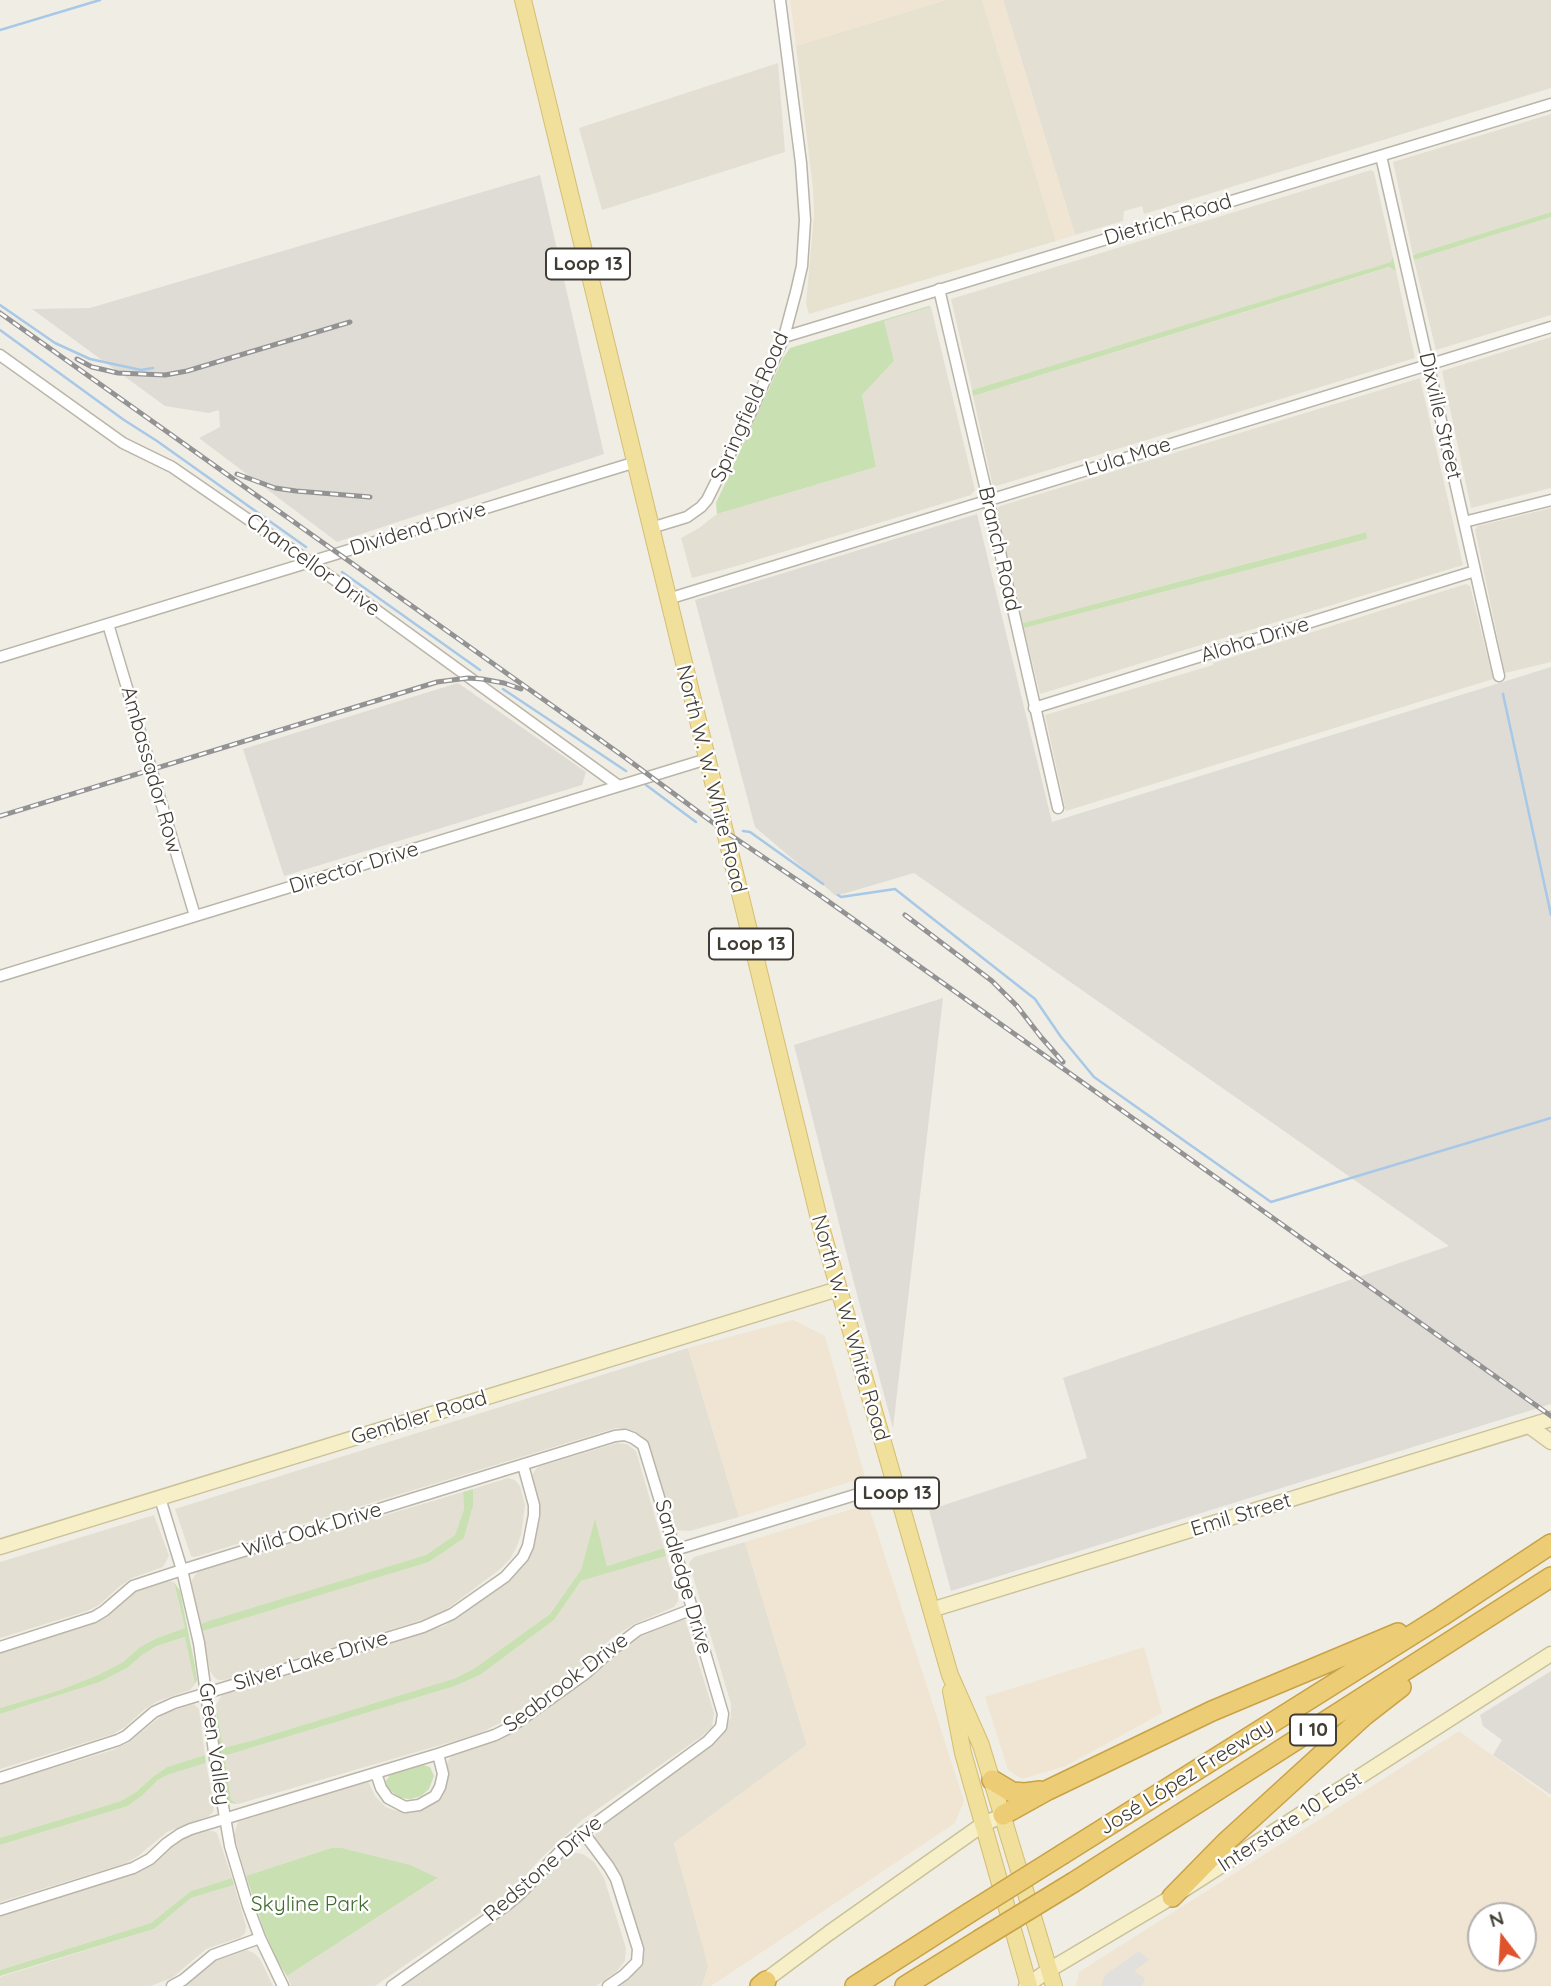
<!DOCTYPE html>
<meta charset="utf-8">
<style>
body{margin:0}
#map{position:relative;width:1551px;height:1986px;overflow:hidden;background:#f0ede5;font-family:Quicksand,sans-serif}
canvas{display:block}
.north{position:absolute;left:1467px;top:1902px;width:70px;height:70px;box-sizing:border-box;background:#fff;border:2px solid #b3b1ae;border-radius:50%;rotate:343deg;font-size:19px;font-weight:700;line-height:28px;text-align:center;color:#413d35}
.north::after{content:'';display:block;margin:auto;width:24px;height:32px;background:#df542c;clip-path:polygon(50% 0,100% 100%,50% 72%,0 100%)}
</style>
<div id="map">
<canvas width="1551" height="1986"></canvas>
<div class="north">N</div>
</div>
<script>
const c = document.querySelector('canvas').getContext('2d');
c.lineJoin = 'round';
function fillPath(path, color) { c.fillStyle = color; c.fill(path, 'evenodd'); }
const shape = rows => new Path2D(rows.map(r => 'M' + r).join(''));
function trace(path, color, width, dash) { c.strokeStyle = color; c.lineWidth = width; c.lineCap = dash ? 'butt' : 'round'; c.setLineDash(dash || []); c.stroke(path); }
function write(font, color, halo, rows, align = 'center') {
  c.font = font + ' Quicksand,sans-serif'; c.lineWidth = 5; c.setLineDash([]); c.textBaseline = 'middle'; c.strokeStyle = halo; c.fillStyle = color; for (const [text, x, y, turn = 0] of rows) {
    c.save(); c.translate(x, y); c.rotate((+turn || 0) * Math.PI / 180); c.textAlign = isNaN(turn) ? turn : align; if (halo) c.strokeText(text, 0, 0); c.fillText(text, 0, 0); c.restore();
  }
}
fillPath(shape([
 [1003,0,1551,0,1551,88,1144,214,1142,206,1124,211,1123,221,1075,235],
 [778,63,785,152,602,210,579,128],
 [1551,114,1551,212,1413,255,1393,162],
 [1371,170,1374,172,1393,257,1392,262,972,390,951,299],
 [1551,217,1551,315,1436,350,1414,260],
 [1390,267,1396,271,1415,358,993,487,973,396],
 [931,307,975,490,971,495,733,567,692,578,681,538,699,528,717,514,876,467,862,395,894,361,884,321],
 [1551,337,1551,488,1471,508,1442,371],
 [1420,378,1463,565,1040,694,1024,628,1367,539,1365,532,1023,623,996,510,1000,506],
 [1551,508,1551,662,1505,673,1475,530,1478,526],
 [1466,584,1470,586,1493,679,1066,811,1045,715,1213,665,1213,663],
 [688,1348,739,1517,690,1531,675,1530,647,1444,643,1437,634,1431,616,1428,195,1557,191,1556,175,1509],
 [617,1443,627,1444,636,1451,664,1548,607,1566,595,1521,581,1570,550,1614,475,1668,456,1678,254,1740,223,1748,216,1705,222,1695,444,1626,510,1579,527,1556,533,1473,538,1467],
 [508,1478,515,1480,520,1486,525,1505,521,1535,516,1548,510,1559,499,1570,448,1608,435,1615,415,1622,225,1680,218,1680,214,1677,210,1671,203,1631,429,1562,464,1538,473,1506,473,1489],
 [463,1492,464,1509,455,1535,426,1555,201,1624,192,1585,192,1580,198,1571],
 [154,1515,169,1556,163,1567,132,1578,120,1586,99,1605,87,1611,0,1638,0,1562],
 [745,1542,807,1745,674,1843,709,1966,702,1986,619,1986,630,1978,637,1968,641,1956,595,1840,595,1835,602,1822,708,1749,723,1733,731,1717,731,1704,689,1563,694,1557],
 [666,1556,678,1594,678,1601,674,1607,634,1624,612,1638,566,1678,504,1721,482,1732,461,1739,238,1804,231,1800,224,1756,455,1686,480,1675,554,1620,581,1581],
 [167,1581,174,1582,185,1628,157,1638,140,1647,123,1662,98,1675,60,1690,0,1708,0,1653,96,1623,107,1617,137,1591],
 [685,1619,714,1713,712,1727,702,1736,582,1820,540,1859,513,1890,375,1986,291,1986,287,1976,437,1879,331,1848,246,1876,234,1835,238,1822,368,1781,375,1796,386,1807,394,1810,409,1813,424,1809,437,1800,442,1794,448,1779,447,1763,451,1757,500,1739,524,1724,595,1672,614,1653,636,1638,662,1626],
 [186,1637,195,1684,190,1690,158,1701,145,1709,125,1727,113,1734,0,1769,0,1714,100,1682,127,1668,143,1653,157,1646],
 [194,1704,199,1709,205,1755,167,1767,154,1776,136,1792,121,1801,0,1838,0,1784,113,1750,128,1743,165,1713],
 [206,1763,214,1806,213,1812,209,1816,167,1832,138,1856,126,1863,0,1902,0,1845,128,1806,143,1795,158,1780,167,1775],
 [207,1831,213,1831,217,1833,232,1878,191,1891,151,1923,0,1970,0,1915,127,1876,142,1870,175,1843,189,1836],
 [570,1852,583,1854,594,1862,604,1878,626,1948,625,1961,616,1972,596,1986,400,1986,562,1856],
 [234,1885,246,1926,245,1933,241,1937,206,1949,172,1978,150,1986,0,1986,0,1977,154,1929,191,1898],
 [246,1950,254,1953,260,1959,273,1986,185,1986,207,1966,217,1960]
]), '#e3dfd3');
fillPath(shape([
 [790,0,946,0,796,46],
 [982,0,1003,0,1075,235,1056,241],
 [793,1320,825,1336,865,1477,739,1517,688,1348],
 [868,1504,964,1801,955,1823,711,1986,702,1986,708,1966,674,1843,807,1745,745,1542],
 [1144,1647,1162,1713,1066,1766,1022,1779,1008,1770,985,1697],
 [1459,1731,1551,1798,1551,1986,1076,1986,1079,1972],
 [1481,1916,1523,1916,1523,1958,1481,1958]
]), '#f0e5d2');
fillPath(shape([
 [540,175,604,454,337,542,199,438,220,427,219,410,209,413,165,406,32,309,90,308],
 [977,514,1052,822,1551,667,1551,1404,951,1591,929,1510,1087,1458,1063,1378,1449,1246,914,873,836,896,755,827,695,600],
 [458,683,586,772,582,785,284,876,243,749],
 [943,998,893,1428,855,1287,794,1045],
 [1551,1671,1551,1795,1493,1755,1502,1740,1483,1726,1480,1715]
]), '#dfdcd6');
fillPath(shape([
 [946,0,982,0,1056,241,809,314,806,304,814,215,813,189,796,46]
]), '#e7e2d0');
fillPath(shape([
 [1551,212,1551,217,1414,260,1413,255],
 [1393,257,1396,271,1389,267,973,396,972,390,1391,262],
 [929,306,931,307,884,321,894,361,862,395,876,467,717,514,716,503,783,358,790,348],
 [1366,532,1367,539,1024,628,1023,623],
 [473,1489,473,1506,464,1538,429,1562,203,1631,201,1624,209,1621,426,1555,455,1535,464,1509,463,1492],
 [595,1519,607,1566,664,1548,666,1556,581,1581,554,1620,480,1675,455,1686,224,1756,231,1800,238,1804,230,1803,225,1795,219,1757,216,1705,223,1748,254,1740,456,1678,475,1668,550,1614,581,1570],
 [174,1582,180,1591,195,1666,197,1680,195,1684,185,1637,157,1646,143,1654,127,1668,100,1682,0,1714,0,1708,60,1690,98,1675,123,1662,140,1647,157,1638,185,1628],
 [205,1755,206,1763,167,1775,158,1780,143,1795,128,1806,0,1845,0,1838,121,1801,136,1792,154,1776,167,1767],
 [423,1765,430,1767,434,1776,429,1789,421,1796,411,1799,400,1798,387,1788,386,1781,390,1775],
 [331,1848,341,1848,410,1865,438,1878,287,1976,278,1962,264,1930,246,1876],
 [232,1878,234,1885,191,1898,154,1929,0,1976,0,1970,151,1923,191,1891]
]), '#c8e0b2');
fillPath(shape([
 [1139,1951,1149,1960,1134,1971,1145,1978,1142,1986,1101,1986,1105,1975]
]), '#e1e0dc');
trace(shape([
 [0,30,100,0],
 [0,305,55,343,90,359,141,370,153,368],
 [0,330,124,420,157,441,306,547],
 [342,572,480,670],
 [503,689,626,771],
 [1503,694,1551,915],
 [646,785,696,822],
 [743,831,750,832,823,884],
 [838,895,841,897,895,889,1035,999,1061,1037,1094,1077,1271,1202,1551,1118]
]), '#a7c8e6', 2.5);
const minor = shape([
 [1381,156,1499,676],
 [939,289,988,499,1058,808],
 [784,337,1551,104],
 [0,355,123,443,172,467,310,562,619,786],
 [1464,522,1551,500],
 [651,528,687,517,701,507,707,500,751,412,784,337,796,292,802,266,805,220,801,163,780,0],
 [668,599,1551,327],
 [108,624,195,916],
 [0,657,636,462],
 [1034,708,1475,571],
 [0,976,707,759],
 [160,1498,182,1570,199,1643,216,1766,230,1846,248,1906,260,1938,283,1986],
 [675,1550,894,1483],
 [0,1647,94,1617,104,1611,133,1586,182,1570,615,1436,625,1435,633,1438,643,1445,675,1550,723,1714,721,1727,708,1741,567,1844,521,1893,507,1905,392,1986],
 [376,1773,381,1788,388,1798,405,1807,419,1805,435,1796,440,1787,443,1774,438,1754],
 [0,1778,118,1740,126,1736,154,1712,174,1703,423,1627,452,1614,505,1577,523,1557,528,1546,534,1515,534,1505,523,1465],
 [583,1832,609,1867,616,1879,638,1949,637,1962,624,1975,608,1986],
 [0,1910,133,1868,150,1859,167,1843,180,1834,191,1829,438,1754,495,1735,511,1727,585,1674,613,1649,638,1630,693,1609],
 [172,1986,183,1980,213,1955,260,1938]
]);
const secondary = shape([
 [1529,1426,1551,1442],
 [0,1547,838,1289],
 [931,1610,1551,1419],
 [759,1985,829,1933,982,1825,1003,1815],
 [1026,1986,1049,1970,1172,1897,1551,1654]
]);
const primary = shape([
 [523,0,821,1227,950,1675,981,1745,1054,1986],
 [951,1691,963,1753,1029,1986]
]);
const motorway = shape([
 [992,1780,1012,1792,1025,1793,1040,1791],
 [1003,1815,1048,1790,1212,1711,1398,1633],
 [1063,1854,1442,1616,1551,1544],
 [1074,1882,1551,1577],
 [1172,1897,1227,1841,1365,1715,1401,1687],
 [760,1986,766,1981],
 [855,1986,969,1913],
 [905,1986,979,1940]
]);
trace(minor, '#bab5a8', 13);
trace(secondary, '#cac199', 17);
trace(primary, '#d4bd6f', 18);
trace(motorway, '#c9a246', 22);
trace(minor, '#fff', 10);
trace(secondary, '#f7efc7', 14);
trace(primary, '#f1df9c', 16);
trace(motorway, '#eccc74', 19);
const rail = shape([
 [0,313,623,756,723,830,818,894,1551,1416],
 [77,359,92,367,118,373,165,375,187,371,350,322],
 [237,474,275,488,296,491,370,497],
 [0,816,437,682,468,678,482,679,504,683,521,689],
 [905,915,992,981,1017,1006,1041,1037,1063,1062]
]);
trace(rail, '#939393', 5);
trace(rail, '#fff', 2.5, [8]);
const motorwayBridge = shape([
 [969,1913,1063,1854],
 [979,1940,1074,1882]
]);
trace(motorwayBridge, '#c9a246', 22, []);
trace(motorwayBridge, '#eccc74', 19);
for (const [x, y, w] of [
 [588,264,84],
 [751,944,84],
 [897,1493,84],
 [1313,1730,46]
]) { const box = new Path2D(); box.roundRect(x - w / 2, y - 15.5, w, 31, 5); c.fillStyle = '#fff'; c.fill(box); trace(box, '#413d35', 2); }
write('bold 19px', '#413d35', null, [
 ["Loop 13",588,264],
 ["Loop 13",751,944],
 ["Loop 13",897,1493],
 ["I 10",1313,1730]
]);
write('21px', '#413d35', '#fff', [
 ["Dietrich Road",1168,220,-17],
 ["Springfield Road",750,407,-66],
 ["Dixville Street",1440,416,77],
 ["Lula Mae",1128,457,-17],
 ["Dividend Drive",418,529,-17],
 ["Branch Road",999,549,77],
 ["Chancellor Drive",313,565,36],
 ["Aloha Drive",1255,640,-17],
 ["Ambassador Row",151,770,74],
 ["North W. W. White Road",711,779,76],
 ["Director Drive",354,868,-17],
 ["North W. W. White Road",850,1328,74],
 ["Gembler Road",419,1418,-17],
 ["Emil Street",1241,1515,-17],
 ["Wild Oak Drive",312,1530,-17],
 ["Sandledge Drive",683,1577,74],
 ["Silver Lake Drive",311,1661,-17],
 ["Seabrook Drive",566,1683,-37],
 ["Green Valley",214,1744,82],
 ["José López Freeway",1186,1777,-32],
 ["Interstate 10 East",1290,1822,-33],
 ["Redstone Drive",543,1869,-41]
]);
write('21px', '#426b30', '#fff', [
 ["Skyline Park",310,1905]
]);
</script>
